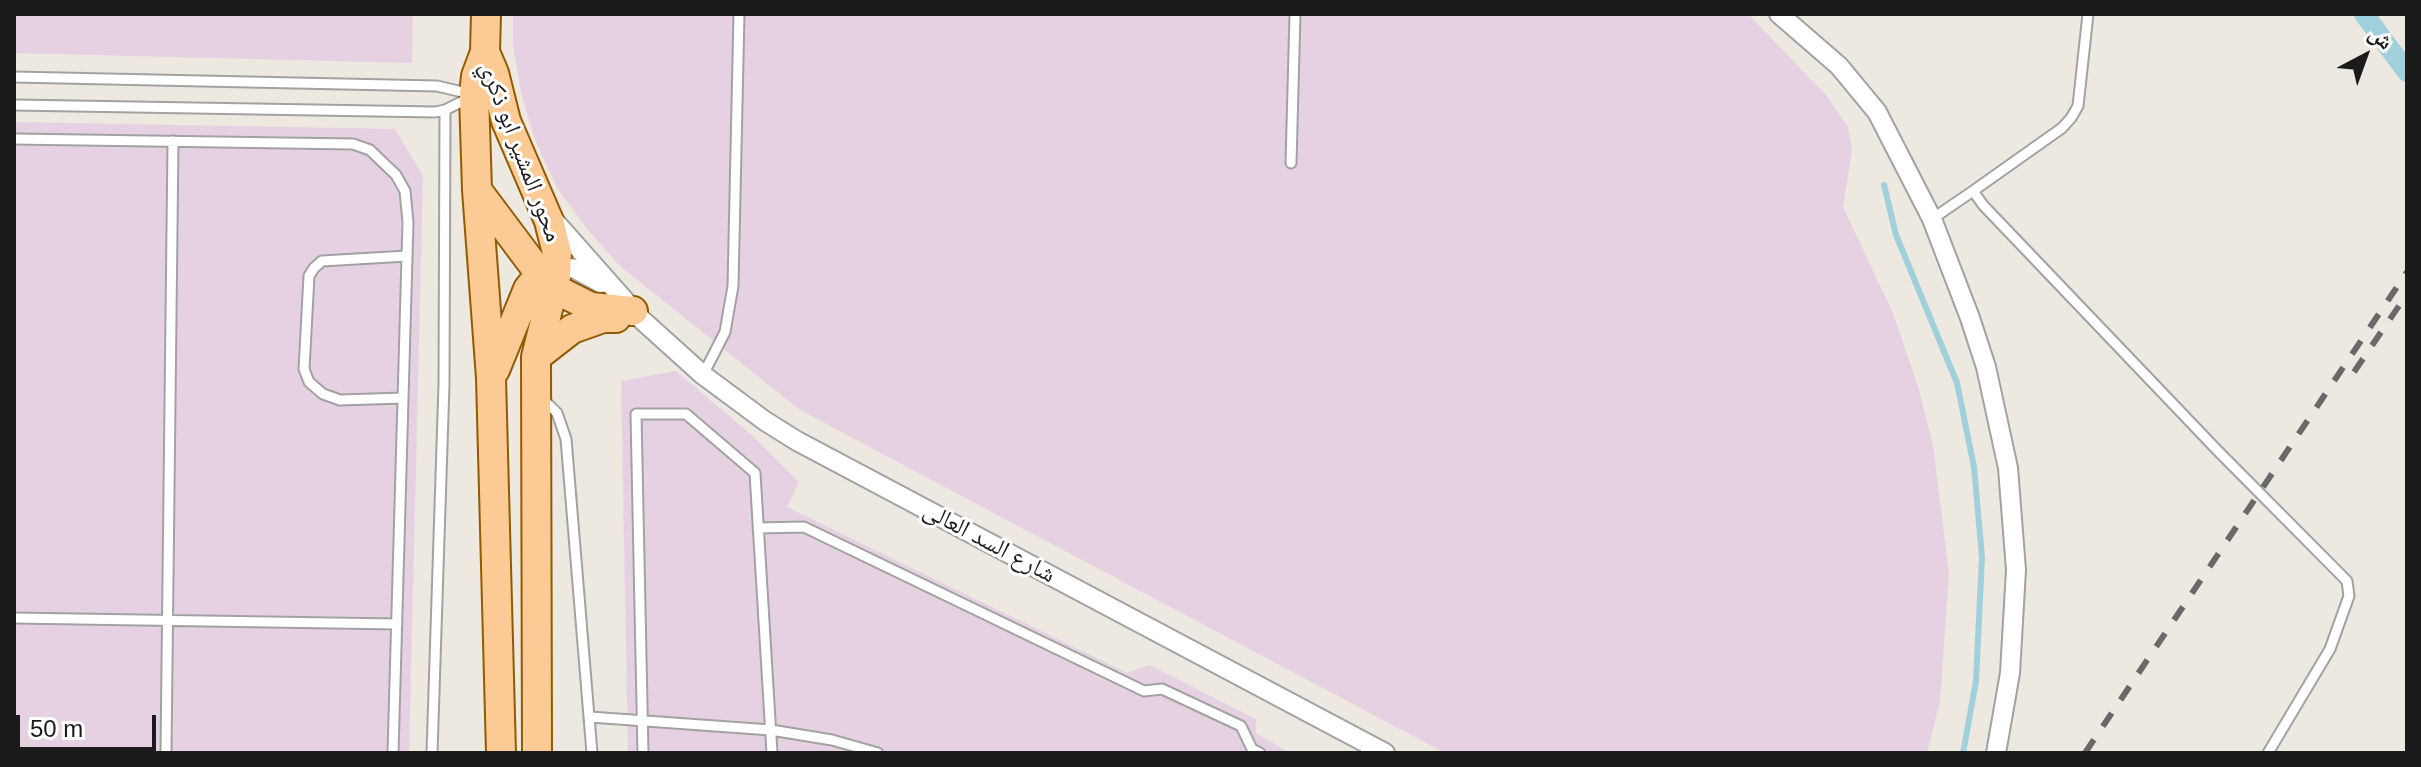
<!DOCTYPE html>
<meta charset="utf-8">
<style>
body{margin:0}
#map{position:relative;width:2421px;height:767px;overflow:hidden;background:#ede8e0;font-family:Arial,"Noto Naskh Arabic",sans-serif}
canvas{display:block}
.frame{position:absolute;inset:0;border:16px solid #1b1b1b;pointer-events:none}
.north{position:absolute;left:2325px;top:16px;width:80px;height:80px;-webkit-text-stroke:6px #fff;paint-order:stroke;rotate:41deg;font-size:22px;font-weight:700;line-height:32px;text-align:center;color:#1b1b1b}
.north::after{content:'';display:block;margin:auto;width:28px;height:36px;background:#1b1b1b;clip-path:polygon(50% 0,100% 100%,50% 72%,0 100%)}
.scale{position:absolute;left:16px;top:715px;width:140px;height:36px;box-sizing:border-box;border:4px solid #1b1b1b;border-top:0;padding-left:10px;font-size:24px;line-height:28px;white-space:nowrap;color:#1b1b1b;-webkit-text-stroke:6px #fff;paint-order:stroke}
</style>
<div id="map">
<canvas width="2421" height="767"></canvas>
<div class="frame"></div>
<div class="north">ش</div>
<div class="scale">50 m</div>
</div>
<script>
const c = document.querySelector('canvas').getContext('2d');
c.lineJoin = 'round';
function fillPath(path, color) { c.fillStyle = color; c.fill(path, 'evenodd'); }
const shape = rows => new Path2D(rows.map(r => 'M' + r).join(''));
function trace(path, color, width, dash) { c.strokeStyle = color; c.lineWidth = width; c.lineCap = dash ? 'butt' : 'round'; c.setLineDash(dash || []); c.stroke(path); }
function write(font, color, halo, rows, align = 'center') {
  c.font = font + ' Arial,"Noto Naskh Arabic",sans-serif'; c.lineWidth = 6; c.setLineDash([]); c.textBaseline = 'middle'; c.strokeStyle = halo; c.fillStyle = color; for (const [text, x, y, turn = 0] of rows) {
    c.save(); c.translate(x, y); c.rotate((+turn || 0) * Math.PI / 180); c.textAlign = isNaN(turn) ? turn : align; if (halo) c.strokeText(text, 0, 0); c.fillText(text, 0, 0); c.restore();
  }
}
fillPath(shape([
 [14,14,413,14,412,63,14,53],
 [513,14,1748,14,1826,95,1848,127,1852,151,1843,207,1893,313,1919,390,1933,445,1949,573,1940,701,1927,753,1445,753,800,410,620,266,588,230,557,188,535,140,521,93,513,45],
 [14,122,395,129,423,176,409,753,14,753],
 [676,371,754,437,799,482,787,507,1127,673,1149,665,1256,719,1256,733,1290,753,628,753,621,381]
]), '#e6d1e3');
trace(shape([
 [1884,185,1896,235,1957,383,1974,467,1982,557,1976,681,1963,753]
]), '#9fd0db', 6);
trace(shape([
 [2364,14,2407,72]
]), '#9fd0db', 20);
const lane = shape([
 [14,77,437,86,471,94],
 [14,105,435,112,445,110,471,97],
 [14,139,353,144,370,150,396,175,405,191,408,222,393,753],
 [1291,163,1295,14],
 [1973,191,2062,128,2071,118,2078,106,2088,14],
 [1932,219,1973,191,1983,205,2217,450,2347,581,2349,596,2330,649,2268,753],
 [703,375,725,332,733,286,739,14],
 [403,398,340,400,323,394,309,382,304,369,309,276,314,268,322,261,407,256],
 [542,398,557,413,566,439,592,753],
 [758,528,804,527,1144,691,1162,689,1241,726,1252,749,1260,753],
 [14,618,397,624],
 [590,717,771,730,832,740,878,753],
 [166,753,173,141],
 [432,753,444,384,445,110],
 [643,753,636,414,686,414,755,473,772,753]
]);
const street = shape([
 [1779,14,1839,66,1877,112,1932,219,1970,318,1986,367,2008,468,2016,570,2010,673,1996,753],
 [550,216,642,320,703,375,765,421,797,441,1385,753],
 [547,270,557,266,575,269,601,283]
]);
const primary = shape([
 [486,14,485,52,476,76,474,95,477,190,491,378,501,753],
 [485,52,494,73,506,121,549,221,557,253,556,277,536,357,537,753],
 [477,190,540,274,553,288,591,307,633,311],
 [536,357,572,329,603,318,616,318],
 [495,370,528,289,540,274]
]);
trace(lane, '#a2a2a2', 13);
trace(street, '#a2a2a2', 22);
trace(primary, '#915b00', 32);
trace(lane, '#fff', 9);
trace(street, '#fff', 18);
trace(primary, '#fccb95', 28);
trace(shape([
 [2354,372,2407,294],
 [2085,753,2407,272]
]), '#696969', 6, [16, 16]);
write('24px', '#1b1b1b', '#fff', [
 ["محور المشير ابو ذكري",520,152,69],
 ["شارع السد العالى",989,543,28]
]);
</script>
